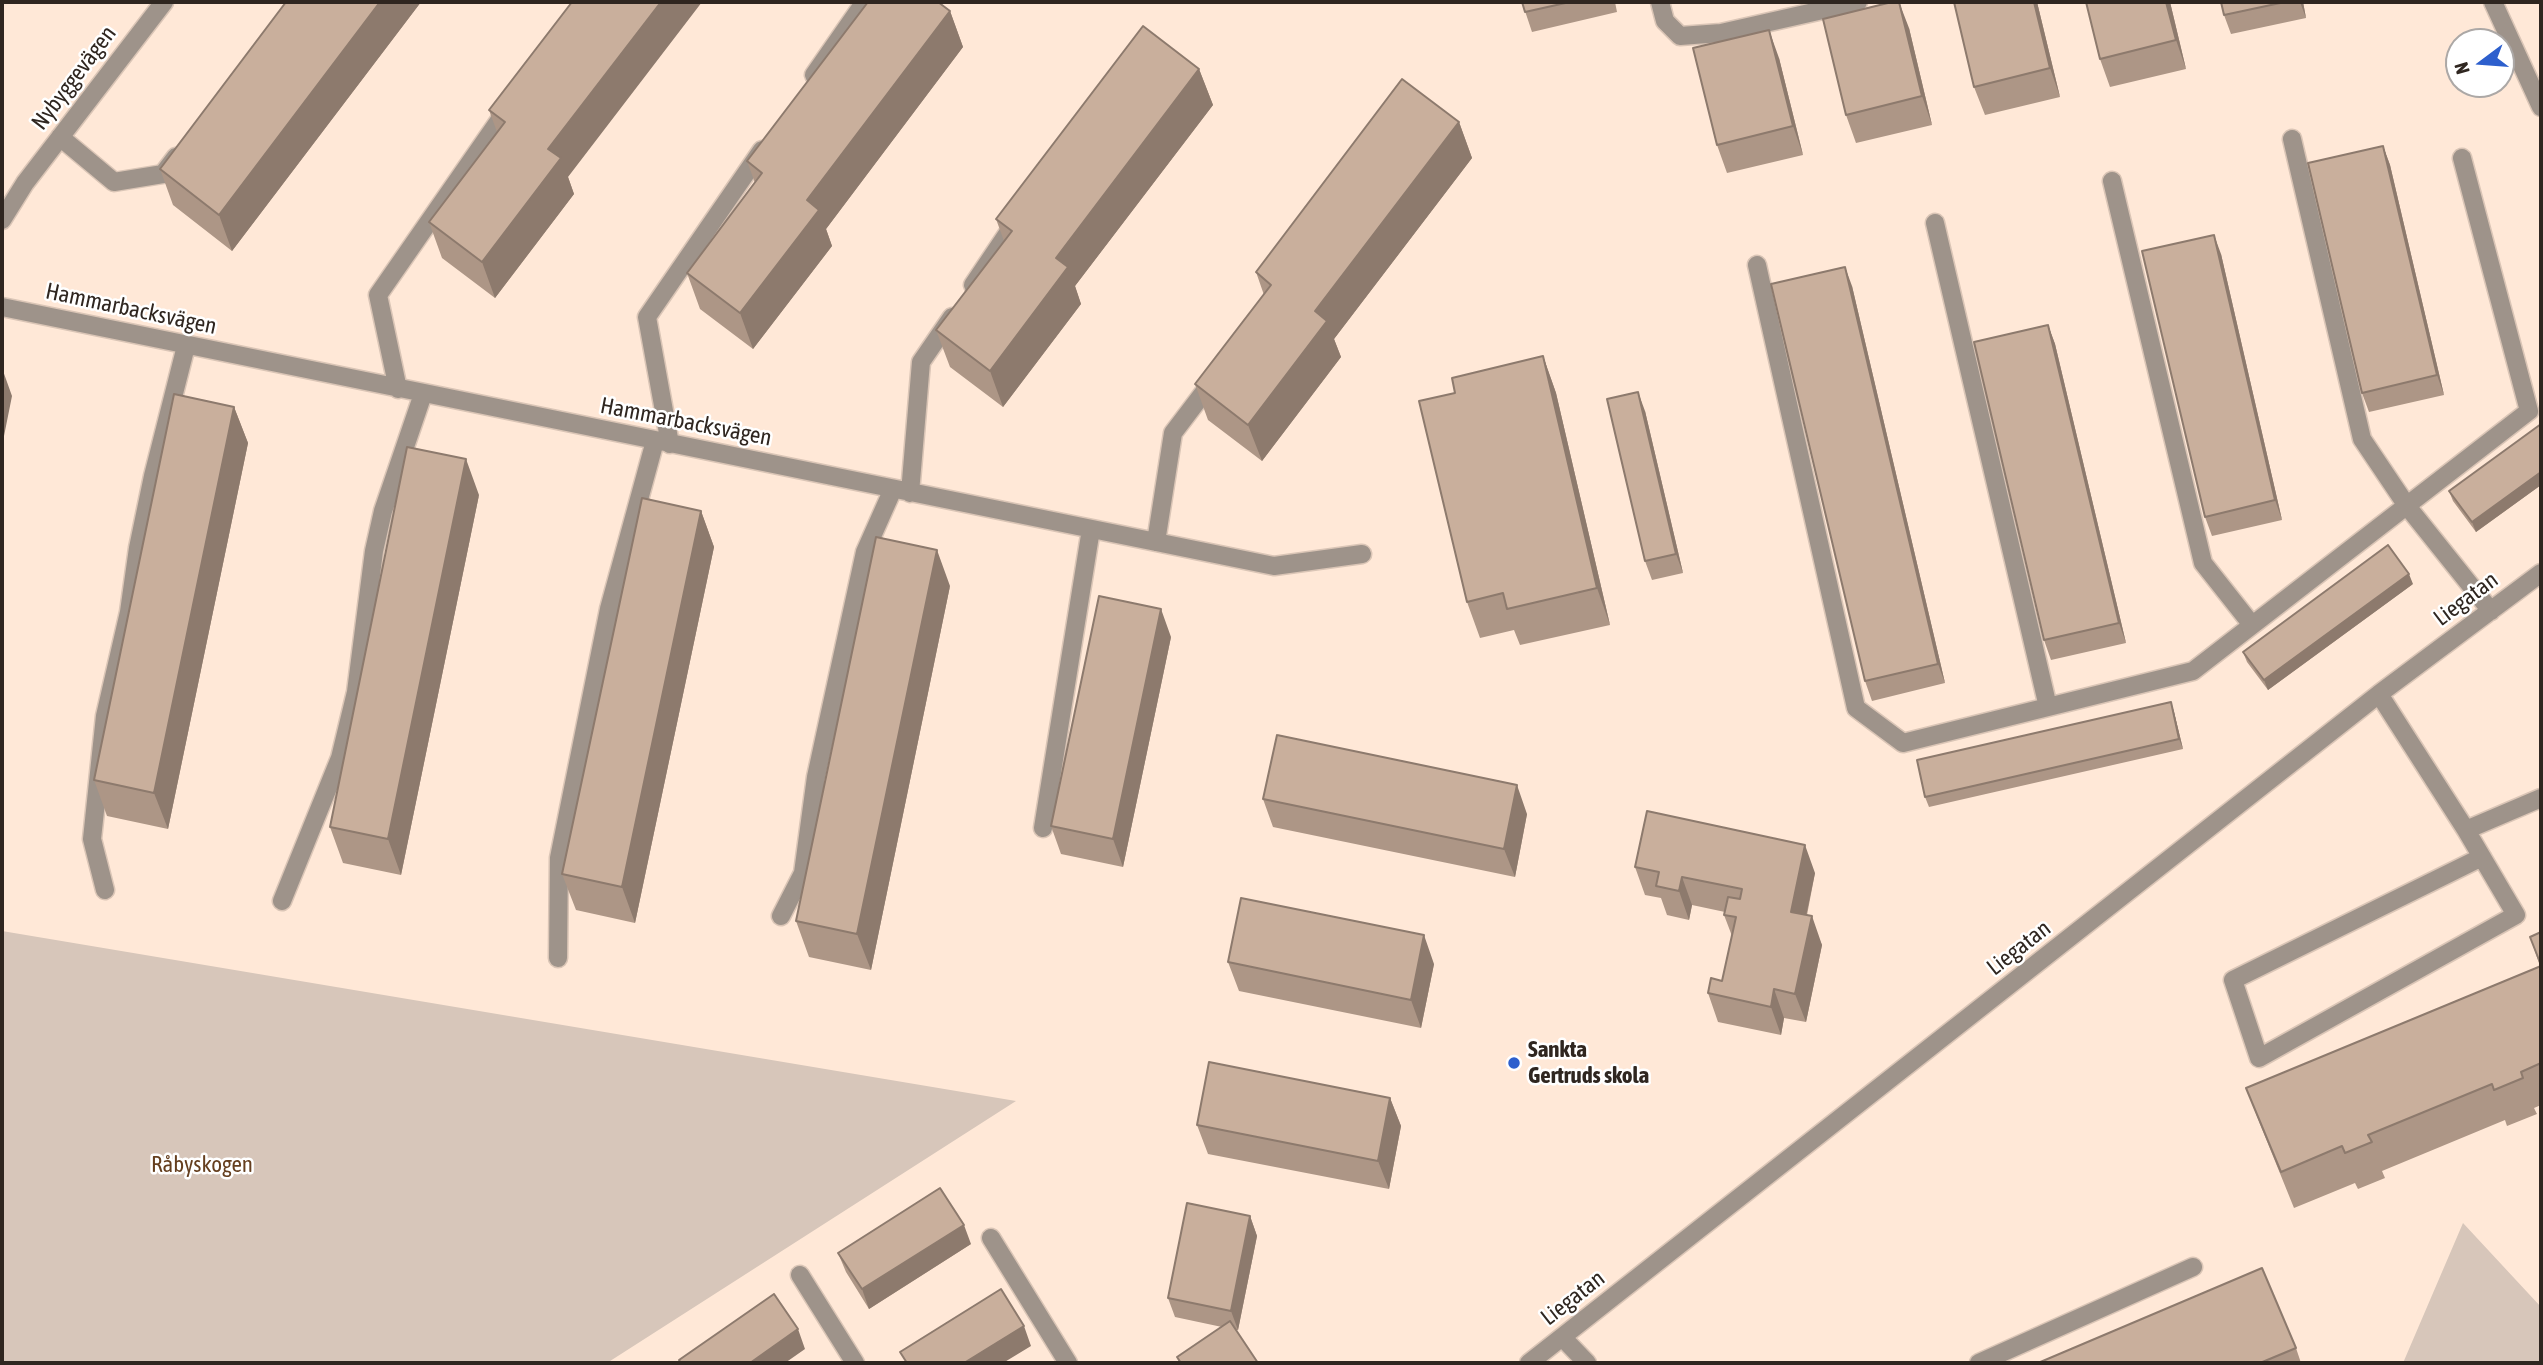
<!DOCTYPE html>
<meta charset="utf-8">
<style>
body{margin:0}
#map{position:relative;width:2543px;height:1365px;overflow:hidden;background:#ffe8d7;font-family:"Asap Condensed",sans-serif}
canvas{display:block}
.frame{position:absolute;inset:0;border:4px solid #2f2620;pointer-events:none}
.north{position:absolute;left:2445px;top:28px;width:70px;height:70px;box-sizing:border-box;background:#fff;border:2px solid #aca8a6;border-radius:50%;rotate:254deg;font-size:19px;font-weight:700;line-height:28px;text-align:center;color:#2f2620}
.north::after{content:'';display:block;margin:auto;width:24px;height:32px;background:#2d5fcd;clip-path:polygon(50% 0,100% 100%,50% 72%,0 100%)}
</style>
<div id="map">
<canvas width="2543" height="1365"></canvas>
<div class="frame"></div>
<div class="north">N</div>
</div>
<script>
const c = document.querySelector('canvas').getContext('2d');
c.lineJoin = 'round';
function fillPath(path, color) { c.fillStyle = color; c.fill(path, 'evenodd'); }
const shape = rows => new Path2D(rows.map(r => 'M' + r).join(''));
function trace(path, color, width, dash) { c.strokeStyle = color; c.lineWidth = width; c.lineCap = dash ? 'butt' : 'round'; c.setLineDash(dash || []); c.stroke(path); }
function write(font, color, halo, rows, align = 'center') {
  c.font = font + ' "Asap Condensed",sans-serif'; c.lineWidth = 5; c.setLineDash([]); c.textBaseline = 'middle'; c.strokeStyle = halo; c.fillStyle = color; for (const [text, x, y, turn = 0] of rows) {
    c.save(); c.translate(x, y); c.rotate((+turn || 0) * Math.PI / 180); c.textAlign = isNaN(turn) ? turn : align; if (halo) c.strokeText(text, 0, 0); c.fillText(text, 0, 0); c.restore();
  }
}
fillPath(shape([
 [2,931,1016,1101,607,1363,2,1363],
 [2463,1223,2541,1307,2541,1363,2403,1363]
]), '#d7c6ba');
const minor = shape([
 [1660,2,1665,21,1680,36,1721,33,1858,2],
 [2493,2,2541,107],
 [814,75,862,6],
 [60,137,114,182,163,174,176,157],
 [2292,139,2362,439,2407,506,2491,611],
 [2112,181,2203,563,2252,625],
 [2,220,25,183,164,2],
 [1935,223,2048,707],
 [1757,265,1856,708,1903,743,2193,671,2529,411,2462,158],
 [973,285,1016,221],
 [2,307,1274,566,1362,554],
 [398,389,378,295,508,108],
 [670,444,647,317,762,150],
 [910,493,921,362,952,317],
 [1156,542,1173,433,1214,379],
 [2379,694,2466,830,2516,915,2259,1058,2233,980,2482,857],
 [1043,828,1091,529],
 [2466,830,2541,798],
 [105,890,92,839,105,716,129,612,138,548,153,476,186,346],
 [282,901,340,758,356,692,374,551,383,511,423,394],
 [781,916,803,873,816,777,865,552,893,489],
 [558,958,559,858,609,609,655,441],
 [991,1238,1068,1363],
 [800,1275,855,1363],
 [1562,1337,1587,1363],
 [1529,1363,2379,694,2541,573],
 [1979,1363,2193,1267]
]);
trace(minor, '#dac5b6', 21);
trace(minor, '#9e938a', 18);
fillPath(shape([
 [286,2,421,2,232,251,173,205,160,169],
 [572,2,568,177,574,194,495,298,442,258,429,222,497,132,489,110],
 [1522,2,1615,2,1617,12,1532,32],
 [1954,2,2037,2,2060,97,1985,115,1974,87],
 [2086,2,2170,2,2186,69,2110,87,2100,59],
 [2221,2,2303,2,2306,18,2231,34,2224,15],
 [950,11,963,47,826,229,832,246,753,349,700,309,687,273,755,183,747,161],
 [1909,28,1932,125,1856,143,1846,115],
 [1779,58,1803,155,1727,173,1717,145],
 [1199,69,1213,105,1075,286,1081,304,1003,407,950,367,936,330,1004,241,996,219],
 [1459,122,1472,158,1334,339,1341,357,1262,461,1208,420,1195,384,1264,295,1256,272],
 [2383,146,2390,165,2444,395,2369,412,2362,393],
 [2221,254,2282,520,2212,536,2205,517],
 [1852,286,1945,683,1872,701,1865,681],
 [2048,325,2055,344,2126,643,2051,660,2044,640],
 [1543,356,1556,393,1610,625,1520,645,1514,630,1480,638,1467,602,1455,393],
 [234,407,248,443,168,829,107,816,94,780],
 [1645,411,1683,573,1652,580,1645,561],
 [2541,424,2541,485,2476,532,2453,501,2449,491],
 [479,495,401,875,343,863,330,827],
 [701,511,714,547,635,923,576,910,562,874],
 [2413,584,2268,690,2247,662,2243,652],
 [950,586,871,970,809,957,796,921],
 [1171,637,1123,867,1061,854,1051,826],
 [2171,702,2174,712,2183,749,1929,807,1925,797],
 [1263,799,1527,814,1515,877,1273,827],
 [1635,867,1815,873,1807,915,1822,945,1806,1022,1784,1018,1781,1035,1718,1022,1708,993,1722,981,1732,936,1724,915,1725,912,1692,905,1689,920,1667,915,1661,898,1645,895],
 [2541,932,2541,1105,2534,1108,2537,1114,2507,1126,2505,1120,2382,1171,2385,1178,2358,1189,2355,1183,2294,1208,2260,1124,2246,1088,2540,966,2530,937],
 [1228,962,1434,964,1421,1028,1239,991],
 [1390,1098,1401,1126,1389,1189,1208,1154,1197,1125],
 [1250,1216,1257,1236,1238,1330,1235,1330,1258,1363,1179,1363,1177,1357,1222,1327,1175,1317,1168,1298],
 [971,1244,869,1309,846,1272,838,1253],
 [2296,1348,2301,1363,2038,1363]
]), '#ad9686');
fillPath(shape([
 [380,2,421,2,232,251,219,215],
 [661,2,702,2,568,177,574,194,495,298,482,262,548,149],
 [1899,2,1909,28,1932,125,1922,96],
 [2034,2,2037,2,2060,97,2050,68],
 [2166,2,2170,2,2186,69,2176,40],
 [2300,2,2303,2,2306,18],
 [950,11,963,47,826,229,832,246,753,349,740,313,807,200],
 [1769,30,1779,58,1803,155,1793,126],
 [1199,69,1213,105,1075,286,1081,304,1003,407,990,371,1056,258],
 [1459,122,1472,158,1334,339,1341,357,1262,461,1248,425,1315,311],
 [2383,146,2390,165,2444,395,2437,375],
 [2214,235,2221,254,2282,520,2275,500],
 [1845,267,1852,286,1945,683,1938,664],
 [2048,325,2055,344,2126,643,2119,623],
 [1543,356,1556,393,1610,625,1597,588],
 [2,368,12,396,2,446],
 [1638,392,1645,411,1683,573,1676,554],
 [234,407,248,443,168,829,154,793],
 [466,459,479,495,401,875,388,839],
 [2541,472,2541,485,2476,532,2472,522],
 [701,511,714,547,635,923,622,887],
 [937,550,950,586,871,970,857,934],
 [2409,574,2413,584,2268,690,2264,680],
 [1161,609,1171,637,1123,867,1113,839],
 [2171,702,2174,712,2183,749,2179,739],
 [1517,785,1527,814,1515,877,1504,849],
 [1805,845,1815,873,1801,940,1791,912],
 [1682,877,1692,905,1689,920,1679,891],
 [1812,916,1822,945,1806,1022,1795,994],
 [1424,935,1434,964,1421,1028,1411,1000],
 [1774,989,1784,1018,1781,1035,1771,1007],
 [1390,1098,1401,1126,1389,1189,1378,1161],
 [1250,1216,1257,1236,1238,1330,1231,1311],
 [964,1225,971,1244,869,1309,862,1289],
 [1024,1326,1031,1346,1003,1363,964,1363],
 [798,1329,805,1349,785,1363,750,1363]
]), '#8d7a6d');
const building = shape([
 [286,2,380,2,219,215,160,169,286,2],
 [572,2,661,2,548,149,561,158,482,262,429,222,505,122,489,110,572,2],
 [868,2,938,2,950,11,807,200,819,210,740,313,687,273,762,173,747,161,868,2],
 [1522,2,1570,2,1525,12,1522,2],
 [1892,2,1899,2,1922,96,1846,115,1823,19,1892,2],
 [1954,2,2034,2,2050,68,1974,87,1954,2],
 [2086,2,2166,2,2176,40,2100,59,2086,2],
 [2221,2,2285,2,2224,15,2221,2],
 [1143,26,1199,69,1056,258,1068,267,990,371,936,330,1012,231,996,219,1143,26],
 [1769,30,1793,126,1717,145,1693,48,1769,30],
 [1402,79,1459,122,1315,311,1327,321,1248,425,1195,384,1271,285,1256,272,1402,79],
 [2383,146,2437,375,2362,393,2308,163,2383,146],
 [2214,235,2275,500,2205,517,2142,251,2214,235],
 [1845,267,1938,664,1865,681,1771,284,1845,267],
 [2048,325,2119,623,2044,640,1974,342,2048,325],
 [1543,356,1597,588,1507,609,1503,593,1467,602,1419,401,1455,393,1452,378,1543,356],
 [1638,392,1676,554,1645,561,1607,399,1638,392],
 [174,394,234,407,154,793,94,780,174,394],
 [2541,424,2541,472,2472,522,2449,491,2541,424],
 [407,447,466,459,388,839,330,827,407,447],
 [642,498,701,511,622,887,562,874,642,498],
 [876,537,937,550,857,934,796,921,876,537],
 [2388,545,2409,574,2264,680,2243,652,2388,545],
 [1099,596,1161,609,1113,839,1051,826,1099,596],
 [2171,702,2179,739,1925,797,1917,760,2171,702],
 [1277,735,1517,785,1504,849,1263,799,1277,735],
 [1647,811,1805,845,1791,912,1812,916,1795,994,1774,989,1771,1007,1708,993,1711,978,1722,981,1736,917,1724,915,1728,897,1740,899,1742,889,1682,877,1679,891,1656,886,1659,872,1635,867,1647,811],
 [1241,898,1424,935,1411,1000,1228,962,1241,898],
 [2541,932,2541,965,2530,937,2541,932],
 [2541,966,2541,1063,2521,1072,2523,1078,2494,1090,2492,1084,2368,1135,2372,1142,2345,1153,2342,1146,2281,1172,2246,1088,2541,966],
 [1209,1062,1390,1098,1378,1161,1197,1125,1209,1062],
 [940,1188,964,1225,862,1289,838,1253,940,1188],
 [1187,1203,1250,1216,1231,1311,1168,1298,1187,1203],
 [2262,1268,2296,1348,2260,1363,2038,1363,2262,1268],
 [1001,1289,1024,1326,964,1363,907,1363,900,1352,1001,1289],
 [774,1294,798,1329,750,1363,681,1363,679,1360,774,1294],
 [1230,1321,1258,1363,1181,1363,1177,1357,1230,1321]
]);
fillPath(building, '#c9af9c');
trace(building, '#8d7a6d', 2);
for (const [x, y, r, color] of [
 [1514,1063,7,"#2d5fcd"]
]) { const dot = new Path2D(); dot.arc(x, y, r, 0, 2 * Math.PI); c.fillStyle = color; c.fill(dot); trace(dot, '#fff', 2.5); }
write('23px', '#2f2620', '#fff', [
 ["Nybyggevägen",74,78,-53],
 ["Hammarbacksvägen",131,309,12],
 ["Hammarbacksvägen",686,422,11],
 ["Liegatan",2466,599,-37],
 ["Liegatan",2019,948,-38],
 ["Liegatan",1573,1298,-38]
]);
write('bold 23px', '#2f2620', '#fff', [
 ["Sankta",1528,1050],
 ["Gertruds skola",1528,1076]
], 'left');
write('23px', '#653f1f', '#fff', [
 ["Råbyskogen",202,1165]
]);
</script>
